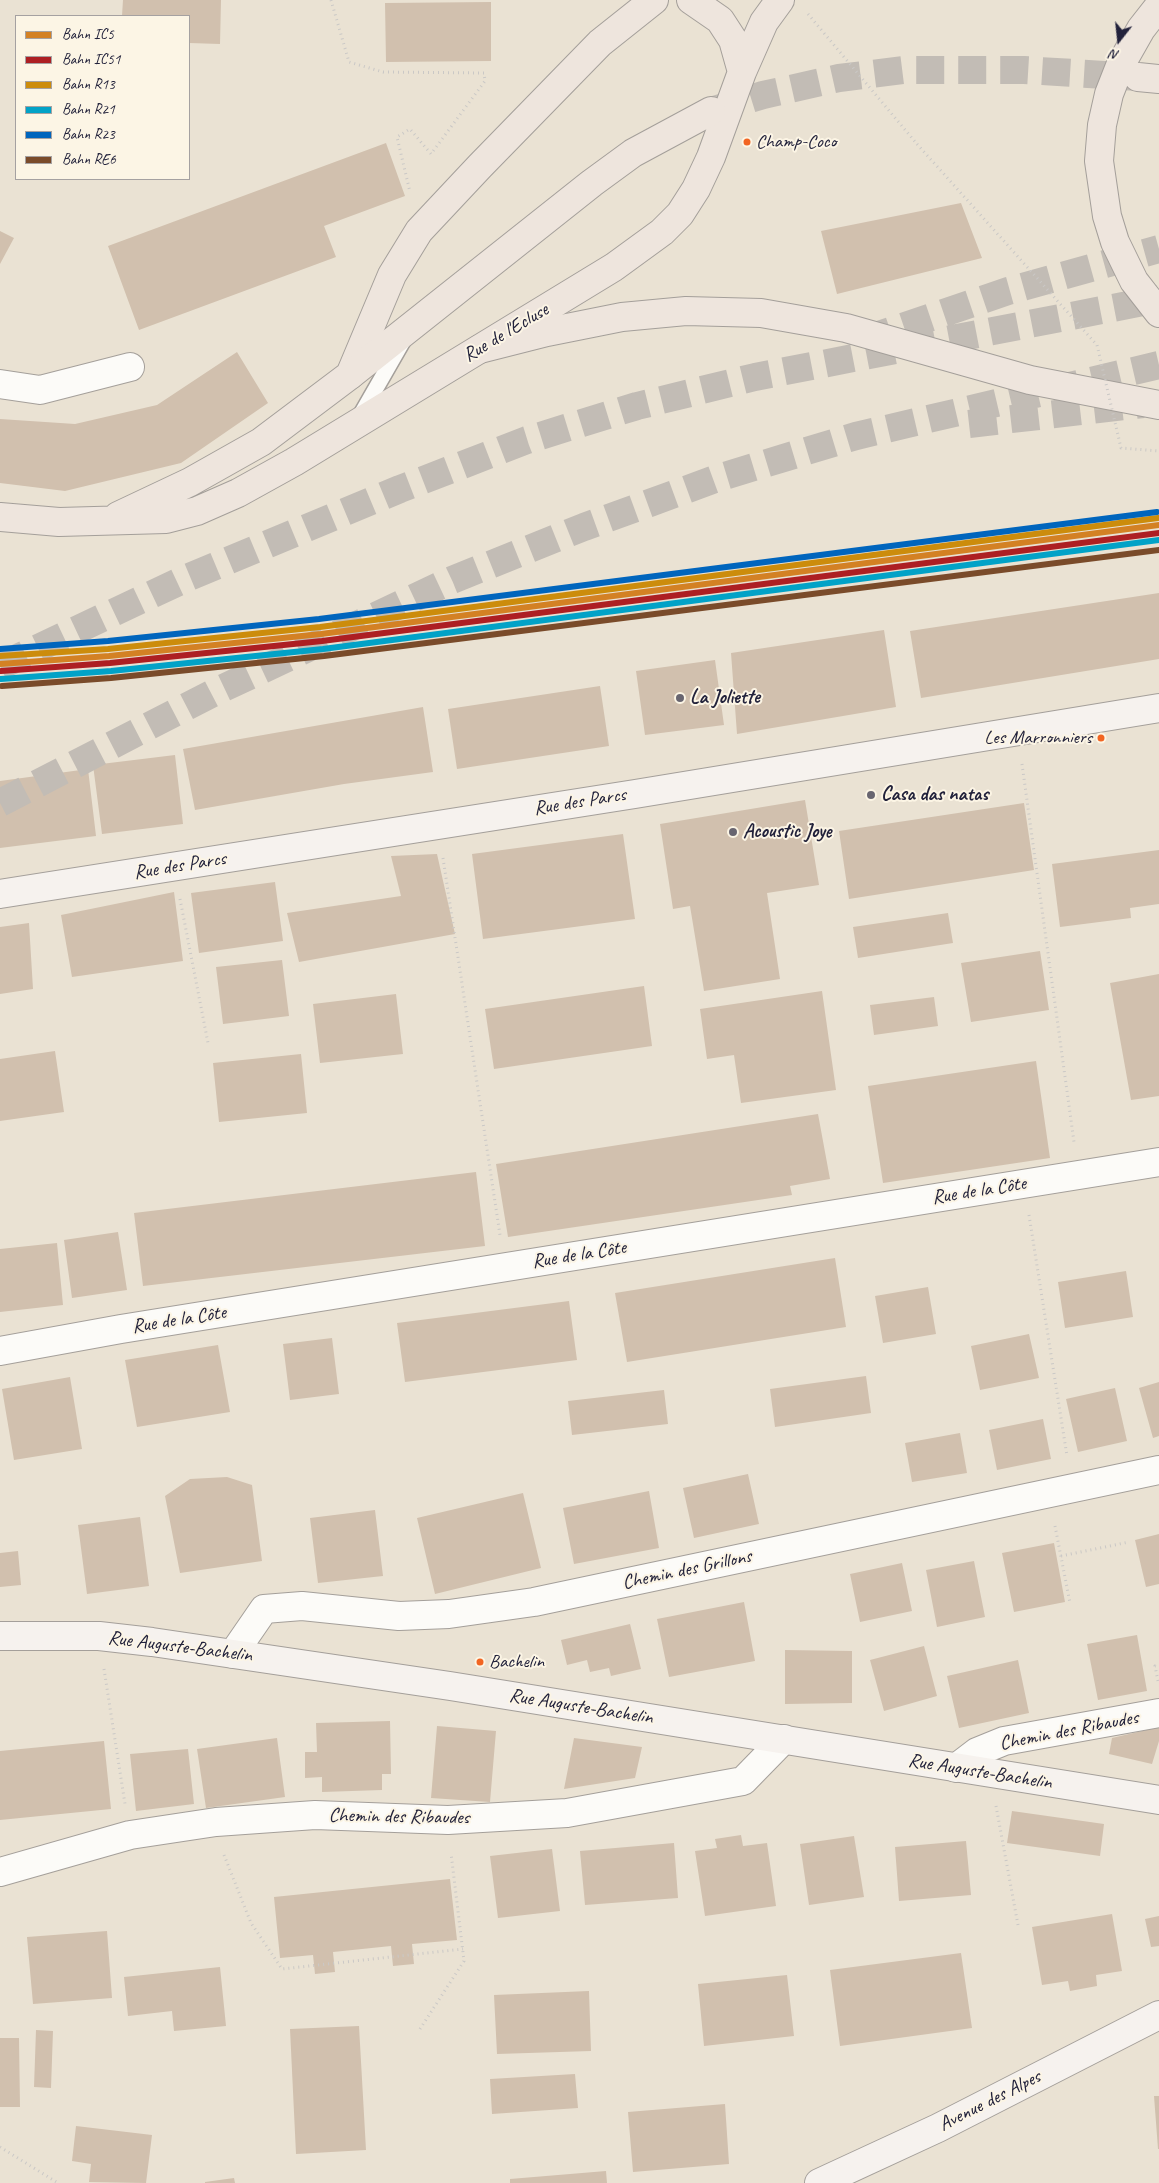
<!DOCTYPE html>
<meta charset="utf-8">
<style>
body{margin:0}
#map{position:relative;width:1159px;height:2183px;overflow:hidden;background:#eae2d3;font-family:Caveat,sans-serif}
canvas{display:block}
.legend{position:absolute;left:15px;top:15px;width:175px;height:165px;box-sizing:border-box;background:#fcf5e5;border:1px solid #a5a1a1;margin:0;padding:6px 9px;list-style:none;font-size:15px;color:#22223b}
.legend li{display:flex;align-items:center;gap:10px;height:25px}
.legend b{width:25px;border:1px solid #a5a1a1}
.north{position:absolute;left:1094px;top:15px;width:50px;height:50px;-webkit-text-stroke:4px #fcf5e5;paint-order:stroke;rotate:196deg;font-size:14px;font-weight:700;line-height:20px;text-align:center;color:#22223b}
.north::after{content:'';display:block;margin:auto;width:18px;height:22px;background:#22223b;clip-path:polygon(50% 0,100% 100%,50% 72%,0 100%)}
</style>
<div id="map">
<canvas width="1159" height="2183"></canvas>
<ul class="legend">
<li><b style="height:6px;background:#d38124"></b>Bahn IC5</li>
<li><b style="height:6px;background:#ad1f23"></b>Bahn IC51</li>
<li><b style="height:6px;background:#cc8c0c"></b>Bahn R13</li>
<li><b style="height:6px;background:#02a2c7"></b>Bahn R21</li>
<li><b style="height:6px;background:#0065bd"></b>Bahn R23</li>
<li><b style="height:6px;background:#7a4b2a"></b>Bahn RE6</li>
</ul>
<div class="north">N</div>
</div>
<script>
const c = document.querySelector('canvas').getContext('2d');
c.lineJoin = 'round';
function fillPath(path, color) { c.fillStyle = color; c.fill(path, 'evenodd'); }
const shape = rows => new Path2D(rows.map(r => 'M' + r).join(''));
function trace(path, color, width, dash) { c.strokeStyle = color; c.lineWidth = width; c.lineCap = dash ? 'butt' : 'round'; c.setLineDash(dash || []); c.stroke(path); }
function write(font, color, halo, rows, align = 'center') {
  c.font = font + ' Caveat,sans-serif'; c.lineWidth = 4; c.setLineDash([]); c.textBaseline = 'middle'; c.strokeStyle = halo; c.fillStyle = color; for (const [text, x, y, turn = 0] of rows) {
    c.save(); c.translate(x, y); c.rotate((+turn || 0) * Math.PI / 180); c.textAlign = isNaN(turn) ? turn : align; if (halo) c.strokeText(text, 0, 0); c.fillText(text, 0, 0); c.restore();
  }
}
fillPath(shape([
 [123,0,221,0,220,44,189,43,189,16,122,16],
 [491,2,491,61,386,62,385,3],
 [386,143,405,196,324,226,336,257,139,330,108,246],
 [961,203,982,258,837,294,821,231],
 [0,231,14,238,0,264],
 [237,352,268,403,181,463,65,491,0,483,0,419,75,424,157,405],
 [1159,593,1159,659,921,698,910,631],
 [884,630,896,707,737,734,731,653],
 [715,660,724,725,645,735,636,671],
 [600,686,609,746,457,769,448,709],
 [423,707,433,772,344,784,195,810,183,749],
 [175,755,183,824,102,834,93,765],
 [88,769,96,836,0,848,0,781],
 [805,800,819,885,767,893,780,979,704,991,690,906,673,909,660,824],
 [1024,803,1034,870,849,899,839,831],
 [623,834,635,919,483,939,472,854],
 [1159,850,1159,904,1130,908,1131,918,1060,927,1052,864],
 [437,854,455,934,299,962,287,913,401,896,391,856],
 [275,882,283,941,199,953,191,893],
 [174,892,183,961,72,977,61,915],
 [948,913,953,943,858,958,853,927],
 [29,923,33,989,0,994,0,927],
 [1040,951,1049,1010,971,1022,961,963],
 [282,960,289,1016,223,1024,216,967],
 [1159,974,1159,1096,1131,1100,1110,983],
 [644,986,652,1046,494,1069,485,1009],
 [822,991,836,1090,741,1103,734,1055,707,1059,700,1009],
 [396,994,403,1054,320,1063,313,1004],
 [934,997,938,1026,874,1035,870,1005],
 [55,1051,64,1112,0,1121,0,1059],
 [301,1054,307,1113,219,1122,213,1063],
 [1036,1061,1050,1158,883,1183,868,1086],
 [818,1114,830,1179,790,1186,792,1195,508,1237,496,1164],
 [476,1172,485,1246,143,1286,134,1213],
 [118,1232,127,1290,72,1298,64,1240],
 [57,1243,63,1305,0,1312,0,1249],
 [835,1258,846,1327,627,1362,615,1293],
 [1126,1271,1133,1317,1065,1328,1058,1282],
 [928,1287,936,1334,883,1343,875,1296],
 [569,1301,577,1360,405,1382,397,1323],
 [1029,1334,1039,1378,980,1390,971,1346],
 [332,1338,339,1394,290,1400,283,1344],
 [218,1345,230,1412,137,1427,125,1360],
 [866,1376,871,1413,775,1427,770,1389],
 [70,1377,82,1449,14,1460,2,1389],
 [1159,1382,1159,1436,1153,1438,1139,1388],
 [1115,1388,1127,1441,1078,1452,1066,1399],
 [664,1390,668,1424,572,1435,568,1401],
 [1043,1419,1051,1459,997,1470,989,1430],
 [960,1433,967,1473,912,1482,905,1443],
 [748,1474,759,1524,694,1538,683,1488],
 [227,1477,252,1485,262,1561,180,1573,165,1496,190,1479],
 [649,1491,659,1548,574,1564,563,1508],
 [523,1493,541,1568,435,1594,417,1518],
 [375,1510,383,1576,318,1583,310,1518],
 [140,1517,149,1586,87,1594,78,1525],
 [1159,1534,1159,1584,1146,1587,1135,1540],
 [1054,1543,1065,1602,1014,1612,1002,1553],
 [18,1551,21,1585,0,1587,0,1553],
 [974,1561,985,1617,937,1627,926,1570],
 [902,1563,912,1611,860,1622,850,1574],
 [744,1602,755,1661,669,1677,657,1619],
 [630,1624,641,1669,611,1676,609,1668,590,1672,587,1660,567,1665,561,1640],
 [1137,1635,1147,1691,1098,1700,1087,1644],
 [924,1646,937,1696,884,1711,870,1660],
 [785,1650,852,1651,852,1703,785,1704],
 [1018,1660,1029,1713,959,1728,947,1676],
 [390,1721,391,1774,382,1774,382,1790,322,1792,322,1777,305,1778,305,1752,317,1752,316,1723],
 [437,1726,496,1731,490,1802,431,1798],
 [1159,1727,1159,1741,1152,1764,1109,1754,1112,1738],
 [277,1738,285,1797,206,1808,197,1749],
 [574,1738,642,1747,635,1778,564,1789],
 [104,1741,111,1809,0,1820,0,1751],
 [188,1749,194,1804,136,1811,130,1754],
 [1012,1811,1104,1824,1100,1856,1007,1843],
 [741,1835,743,1846,767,1843,776,1906,705,1916,695,1851,717,1848,715,1839],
 [854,1836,864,1897,809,1905,800,1844],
 [966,1841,971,1895,899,1901,895,1847],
 [674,1843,678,1898,585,1905,580,1851],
 [552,1849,560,1911,498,1918,490,1856],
 [450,1879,457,1940,412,1944,414,1964,393,1966,391,1946,333,1952,335,1972,315,1974,313,1955,280,1958,274,1897],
 [1112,1914,1122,1971,1096,1975,1097,1986,1070,1991,1068,1981,1042,1985,1032,1927],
 [1159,1916,1159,1946,1151,1947,1145,1919],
 [107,1931,112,1998,33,2004,27,1937],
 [961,1953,972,2028,840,2046,830,1970],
 [220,1967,226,2026,174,2031,172,2011,128,2016,124,1977],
 [787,1975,794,2036,704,2046,698,1984],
 [589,1991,591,2051,497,2054,494,1995],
 [359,2026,366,2150,296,2154,290,2029],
 [36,2030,53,2031,51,2088,34,2087],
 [0,2038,19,2038,20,2107,0,2107],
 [575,2074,578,2108,492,2114,490,2079],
 [1154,2096,1159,2096,1159,2149,1158,2149],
 [725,2104,729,2164,633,2172,628,2112],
 [76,2126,152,2135,146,2183,89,2182,91,2164,72,2161],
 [606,2171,607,2183,510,2183,510,2179],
 [234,2178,235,2183,205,2183,205,2182]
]), '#d1c0ae');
trace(shape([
 [711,111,763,95,839,78,903,70,1024,70,1138,77],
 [864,340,1008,291,1159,249],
 [969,424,1143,404],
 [0,666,189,577,400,489,527,440,637,406,755,377,1159,299],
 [0,803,215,692,452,580,584,527,718,478,856,436,1159,365]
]), '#c2bcb5', 28, [28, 14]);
const lane = shape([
 [360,416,403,341]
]);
const street = shape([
 [0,384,40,390,130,367],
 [0,1351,121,1329,1159,1162],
 [233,1654,264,1609,302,1606,399,1616,449,1614,534,1602,1159,1470],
 [956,1768,977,1752,1004,1741,1159,1713],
 [0,1872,130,1835,216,1822,315,1815,448,1820,567,1813,743,1781,784,1739]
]);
const secondary = shape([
 [0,894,635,794,1159,708],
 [0,1636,99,1636,152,1642,450,1686,1159,1800],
 [819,2183,938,2128,1159,2015]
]);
const primary = shape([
 [691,0,720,20,733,40,742,72],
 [118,516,190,482,261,442,350,375,392,275,419,231,480,166,600,43,654,0],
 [0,517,59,522,166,519,197,511,238,493,294,462,614,267,662,232,680,214,696,189,711,157,742,72,764,22,780,0]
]);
const highway = shape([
 [1159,6,1141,29,1120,66,1109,94,1102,125,1099,161,1107,216,1115,242,1134,281,1159,313],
 [1138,77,1159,79],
 [480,349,547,332,622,317,686,311,761,313,846,328,1030,380,1159,405],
 [350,375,592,183,633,153,711,111]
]);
trace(lane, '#a49f9a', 18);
trace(street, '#a49f9a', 30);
trace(secondary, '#a49f9a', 30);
trace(primary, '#a49f9a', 30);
trace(highway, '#a49f9a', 30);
trace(shape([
 [331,0,349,62,383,72,484,73,485,81,431,154,410,129,397,137,410,192],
 [808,14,917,144],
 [1022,764,1074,1142],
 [443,858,500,1235],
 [180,899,208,1043],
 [1029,1215,1067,1456],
 [1055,1526,1070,1603],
 [1061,1556,1129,1542],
 [104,1669,125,1804],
 [1158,1681,1155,1666,1159,1665],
 [996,1806,1018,1925],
 [224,1855,251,1923,282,1969,463,1949],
 [420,2029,464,1961,451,1853],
 [0,2147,58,2183]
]), '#cac8c6', 3, [1, 4]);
trace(lane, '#fcfbf8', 15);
trace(street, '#fcfbf8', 28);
trace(secondary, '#f6f2ee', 28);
trace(primary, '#eee5dd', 28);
trace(highway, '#eee5dd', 28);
trace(shape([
 [917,144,1097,345,1121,448,1159,451]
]), '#cac8c6', 3, [1, 4]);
trace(shape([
 [0,664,109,656,321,634,1159,525]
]), '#d38124', 6);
trace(shape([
 [1,671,110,663,322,641,1159,533]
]), '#ad1f23', 6);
trace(shape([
 [0,656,108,649,320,627,1158,518]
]), '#cc8c0c', 6);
trace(shape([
 [1,679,111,671,323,649,1159,540]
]), '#02a2c7', 6);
trace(shape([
 [0,649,108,641,319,619,1157,512]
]), '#0065bd', 6);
trace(shape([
 [2,686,111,678,324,656,1159,550]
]), '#7a4b2a', 6);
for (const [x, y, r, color] of [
 [747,142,4.5,"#f26522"],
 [680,698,5,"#686570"],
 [1101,738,4.5,"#f26522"],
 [871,795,5,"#686570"],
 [733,832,5,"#686570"],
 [480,1662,4.5,"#f26522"]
]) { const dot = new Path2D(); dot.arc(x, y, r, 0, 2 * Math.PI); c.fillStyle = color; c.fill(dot); trace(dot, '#fcf5e5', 2); }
write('19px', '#22223b', '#fcf5e5', [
 ["Champ-Coco",756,142],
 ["Les Marronniers",1092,738,"right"],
 ["Bachelin",489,1662]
], 'left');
write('20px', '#22223b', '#fcf5e5', [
 ["Rue de l'Ecluse",506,333,-31],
 ["Rue des Parcs",580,802,-9],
 ["Rue des Parcs",180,866,-9],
 ["Rue de la Côte",979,1191,-9],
 ["Rue de la Côte",579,1255,-9],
 ["Rue de la Côte",179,1320,-9],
 ["Chemin des Grillons",687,1570,-12],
 ["Rue Auguste-Bachelin",180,1647,7],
 ["Rue Auguste-Bachelin",581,1707,9],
 ["Chemin des Ribaudes",1069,1731,-11],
 ["Rue Auguste-Bachelin",980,1772,9],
 ["Chemin des Ribaudes",399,1817,1],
 ["Avenue des Alpes",990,2101,-27]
]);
write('bold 20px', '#22223b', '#fcf5e5', [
 ["La Joliette",690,698],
 ["Casa das natas",881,795],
 ["Acoustic Joye",743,832]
], 'left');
</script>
